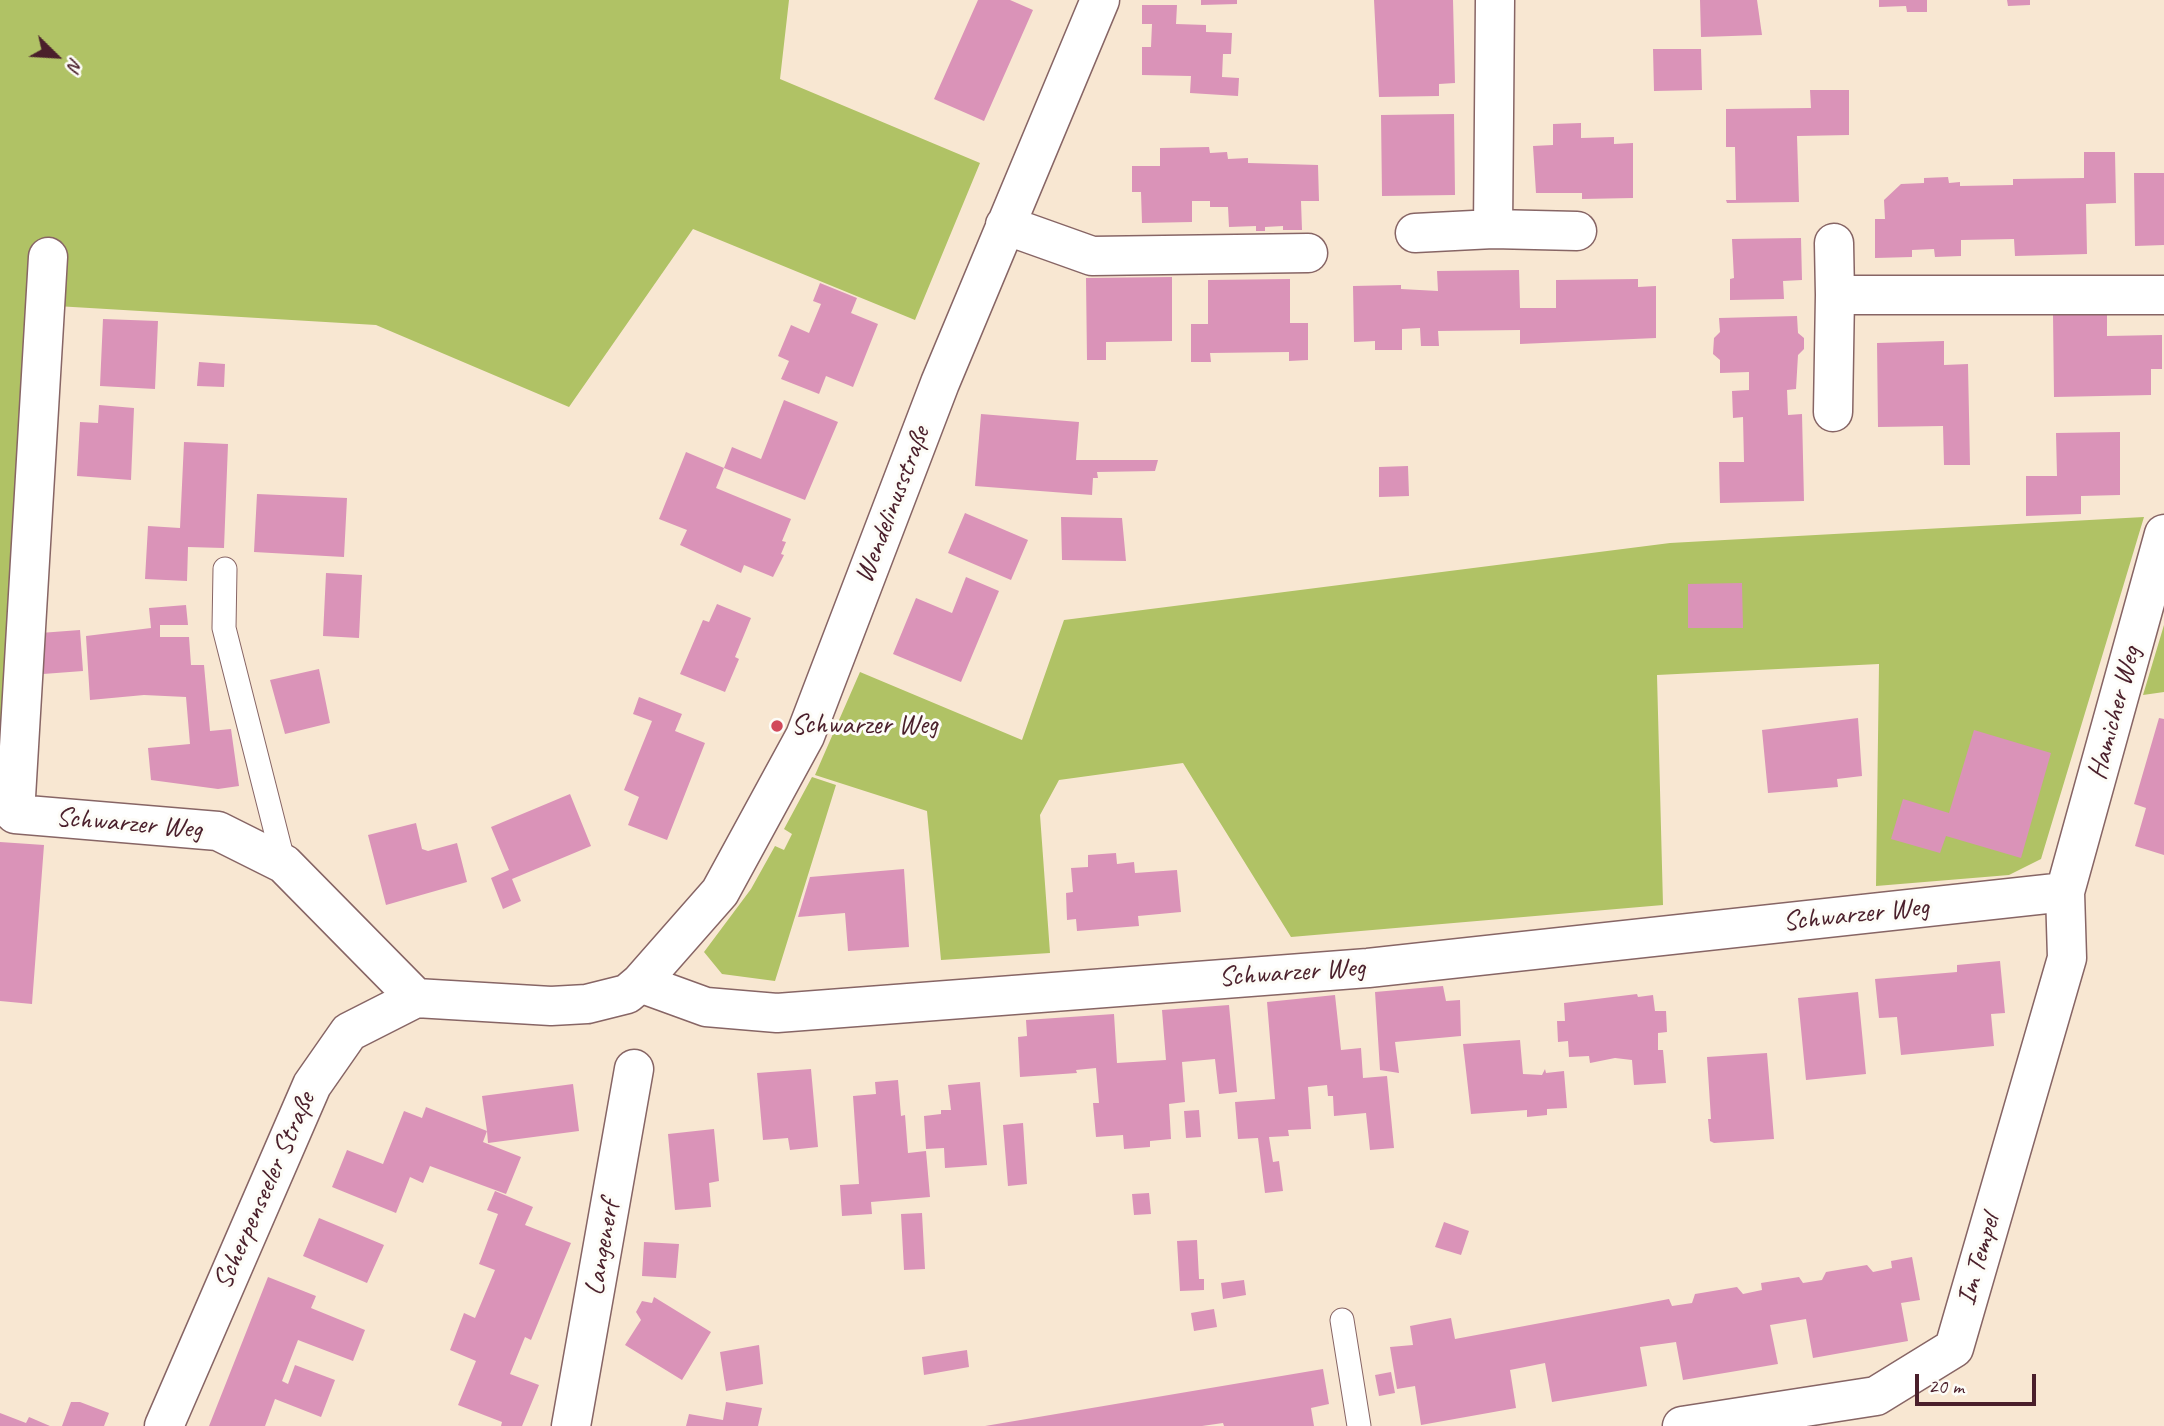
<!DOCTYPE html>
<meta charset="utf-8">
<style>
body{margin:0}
#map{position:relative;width:2164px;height:1426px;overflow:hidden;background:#f8e7d2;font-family:Caveat,sans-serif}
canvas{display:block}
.north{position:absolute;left:21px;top:21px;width:70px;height:70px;-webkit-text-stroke:5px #fdfcf7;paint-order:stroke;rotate:114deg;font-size:19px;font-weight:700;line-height:28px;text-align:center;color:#4a1f2b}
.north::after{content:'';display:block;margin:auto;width:24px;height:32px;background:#4a1f2b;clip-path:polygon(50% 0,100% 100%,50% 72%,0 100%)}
.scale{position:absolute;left:1915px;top:1374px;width:121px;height:32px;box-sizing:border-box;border:4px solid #4a1f2b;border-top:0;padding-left:9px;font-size:21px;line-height:24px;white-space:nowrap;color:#4a1f2b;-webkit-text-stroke:5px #fdfcf7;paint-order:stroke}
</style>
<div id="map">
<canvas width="2164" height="1426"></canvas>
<div class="north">N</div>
<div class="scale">20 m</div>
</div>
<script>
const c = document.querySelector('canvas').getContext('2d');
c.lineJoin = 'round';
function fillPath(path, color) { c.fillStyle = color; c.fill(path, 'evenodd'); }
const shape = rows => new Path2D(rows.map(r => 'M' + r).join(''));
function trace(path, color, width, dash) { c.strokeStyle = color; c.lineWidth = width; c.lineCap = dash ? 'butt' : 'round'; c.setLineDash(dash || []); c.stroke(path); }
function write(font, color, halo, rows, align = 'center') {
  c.font = font + ' Caveat,sans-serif'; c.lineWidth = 6; c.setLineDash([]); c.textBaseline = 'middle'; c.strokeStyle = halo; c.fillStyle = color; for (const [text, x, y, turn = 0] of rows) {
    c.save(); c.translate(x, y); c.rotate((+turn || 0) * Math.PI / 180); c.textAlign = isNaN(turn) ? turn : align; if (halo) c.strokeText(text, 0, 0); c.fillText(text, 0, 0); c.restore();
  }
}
fillPath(shape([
 [0,0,789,0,780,79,980,163,915,320,693,229,569,407,376,325,56,306,0,762],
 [2144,517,2041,859,2009,875,1876,886,1879,664,1657,675,1663,905,1291,937,1183,763,1059,780,1040,815,1050,953,941,960,927,811,815,775,860,672,1022,740,1064,620,1670,543],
 [2164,625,2164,692,2143,695],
 [812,777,836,785,775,981,722,974,704,952,751,889,775,846,784,850,792,834,784,829]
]), '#b0c265');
fillPath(shape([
 [978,0,1010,0,1033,10,984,121,934,99],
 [1201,0,1237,0,1237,4,1201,5],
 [1374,0,1453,0,1455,83,1439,84,1439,96,1379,97],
 [1700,0,1757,0,1762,35,1701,37],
 [1879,0,1927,0,1927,12,1907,12,1906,6,1879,7],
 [2007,0,2030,0,2030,5,2008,6],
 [1142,5,1177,5,1176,24,1206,25,1206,32,1232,33,1231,54,1223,54,1222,77,1239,78,1238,96,1190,93,1191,76,1142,75,1142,47,1151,47,1152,24,1142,24],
 [1653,49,1701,49,1702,90,1654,91],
 [1810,90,1849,90,1849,135,1797,136,1799,202,1727,203,1726,200,1736,200,1735,147,1726,147,1726,109,1811,108],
 [1454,114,1455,195,1382,196,1381,115],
 [1581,123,1581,138,1614,137,1614,144,1633,143,1633,198,1582,199,1582,193,1536,193,1533,146,1553,145,1553,124],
 [1209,147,1210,153,1227,152,1228,159,1248,158,1248,163,1318,165,1319,201,1301,201,1302,230,1283,230,1283,226,1265,227,1265,231,1256,231,1256,226,1229,227,1228,207,1210,207,1210,201,1192,201,1192,222,1142,223,1141,192,1132,192,1132,166,1160,166,1160,148],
 [2084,152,2115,152,2116,203,2086,204,2087,254,2015,256,2014,239,1961,240,1961,256,1935,257,1934,249,1912,250,1912,257,1875,258,1875,219,1885,219,1884,200,1901,184,1924,183,1924,178,1948,177,1949,183,1960,182,1960,186,2013,185,2013,179,2084,178],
 [2134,173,2164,173,2164,245,2135,246],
 [1801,238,1802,280,1783,281,1784,299,1730,300,1730,279,1734,278,1732,239],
 [1519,270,1520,308,1556,308,1556,280,1638,279,1638,287,1656,286,1656,338,1520,344,1520,330,1438,331,1439,346,1421,346,1420,328,1402,329,1402,350,1375,350,1375,341,1354,342,1353,286,1401,285,1401,289,1438,291,1437,271],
 [1172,277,1172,341,1106,342,1106,360,1087,360,1086,278],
 [1290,279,1290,323,1308,323,1308,360,1289,361,1289,352,1210,353,1211,362,1191,362,1191,324,1208,324,1208,280],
 [820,283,857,298,851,313,878,324,853,387,826,376,819,394,781,379,789,361,778,356,791,325,809,333,821,304,813,301],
 [2053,315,2107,315,2107,336,2162,335,2162,369,2151,369,2151,395,2054,397],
 [1797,316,1798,333,1804,338,1804,349,1798,355,1796,389,1787,390,1788,415,1802,414,1804,501,1720,503,1719,462,1744,462,1743,417,1733,418,1732,391,1749,390,1749,372,1720,373,1720,360,1713,354,1714,338,1720,332,1719,318],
 [103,319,158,321,155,389,100,386],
 [1944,341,1944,365,1968,364,1970,465,1944,465,1943,426,1878,427,1877,343],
 [199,362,225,364,224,387,197,386],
 [784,400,838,422,805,500,724,468,716,488,791,519,782,541,786,542,781,554,784,555,773,577,744,565,741,573,680,545,687,530,659,519,686,452,724,468,732,447,761,459],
 [99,405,134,408,131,480,77,476,80,422,98,423],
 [981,414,1079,422,1076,460,1158,460,1155,471,1097,472,1098,478,1093,478,1092,495,975,486],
 [2120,432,2120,495,2081,496,2081,514,2026,516,2026,476,2057,476,2056,433],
 [184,442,228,444,224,548,188,547,187,581,145,579,148,526,180,528],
 [1408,466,1409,496,1379,497,1379,467],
 [257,494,347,498,344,557,254,552],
 [965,513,1028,540,1011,580,948,553],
 [1061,517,1122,518,1126,561,1062,560],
 [326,573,362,575,359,638,323,636],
 [966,577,999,591,961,682,893,654,916,598,952,613],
 [1742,583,1743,628,1688,628,1688,584],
 [717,604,751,618,735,657,739,659,725,692,680,674,703,620,709,622],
 [186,605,188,625,160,625,160,637,189,637,191,665,204,665,210,731,231,729,239,786,218,789,151,780,148,748,190,744,186,697,144,695,90,700,86,636,151,628,149,608],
 [80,630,83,671,43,674,40,633],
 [319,669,330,723,285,734,270,680],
 [639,697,682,714,675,731,705,743,667,840,628,825,639,797,624,790,652,721,633,714],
 [1858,718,1862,776,1837,779,1838,787,1768,793,1762,730],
 [2159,718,2164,719,2164,855,2135,846,2146,808,2134,804],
 [1974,730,2051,753,2021,858,1946,836,1940,853,1891,839,1903,799,1949,813],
 [570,794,591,846,512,879,521,901,503,909,491,878,509,870,491,827],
 [416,823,422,849,428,851,457,843,467,882,386,905,368,835],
 [0,842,44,845,32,1004,0,1001],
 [1116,853,1117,864,1134,862,1135,873,1177,870,1181,912,1138,916,1139,926,1077,931,1076,919,1067,920,1066,893,1073,892,1071,868,1088,867,1088,855],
 [904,869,909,947,848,951,845,913,798,917,810,877],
 [2000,961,2005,1013,1991,1014,1994,1046,1901,1055,1897,1017,1879,1018,1875,979,1957,972,1957,965],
 [1443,986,1446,1001,1460,1000,1461,1036,1395,1042,1399,1073,1380,1070,1375,992],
 [1858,992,1866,1074,1806,1080,1798,998],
 [1637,994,1638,997,1653,995,1655,1011,1666,1011,1667,1032,1658,1033,1658,1050,1663,1050,1666,1083,1634,1085,1632,1060,1615,1058,1590,1063,1589,1056,1569,1057,1568,1041,1558,1042,1557,1021,1565,1021,1564,1003],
 [1335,995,1341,1050,1361,1048,1363,1078,1387,1076,1394,1148,1370,1150,1366,1113,1334,1116,1333,1096,1328,1096,1327,1085,1308,1087,1311,1129,1288,1130,1289,1136,1269,1137,1273,1162,1279,1161,1283,1191,1265,1193,1258,1138,1238,1139,1235,1102,1275,1099,1267,1002],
 [1229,1005,1237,1092,1219,1094,1215,1059,1182,1062,1185,1102,1169,1104,1171,1139,1150,1141,1150,1147,1124,1149,1123,1135,1096,1137,1093,1103,1099,1103,1096,1068,1076,1070,1077,1073,1020,1077,1018,1037,1027,1036,1026,1020,1114,1014,1117,1063,1166,1060,1162,1010],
 [1520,1040,1523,1074,1542,1075,1545,1069,1546,1073,1564,1071,1567,1108,1547,1109,1547,1115,1527,1117,1527,1110,1471,1114,1463,1044],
 [1767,1053,1774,1139,1714,1143,1710,1141,1708,1119,1711,1119,1707,1057],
 [811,1069,818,1147,790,1150,788,1138,763,1140,757,1073],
 [898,1080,901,1116,905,1115,908,1153,926,1151,930,1197,871,1202,872,1214,842,1216,840,1185,859,1184,853,1096,876,1094,875,1082],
 [980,1082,987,1165,945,1168,944,1148,926,1149,924,1116,941,1114,941,1110,951,1110,948,1085],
 [573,1084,579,1131,488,1143,487,1131,483,1142,521,1157,506,1194,430,1166,423,1183,410,1177,396,1213,332,1187,347,1150,383,1164,404,1111,422,1118,426,1107,487,1131,482,1096],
 [1199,1110,1201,1137,1186,1138,1184,1111],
 [1023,1123,1027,1184,1008,1186,1003,1125],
 [714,1129,719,1181,709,1183,711,1207,675,1210,668,1134],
 [495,1191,533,1207,525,1225,571,1243,531,1340,525,1337,510,1374,539,1385,522,1426,501,1426,502,1422,458,1405,476,1361,450,1350,464,1313,475,1318,495,1270,479,1264,498,1214,487,1210],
 [1149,1193,1151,1214,1134,1215,1132,1194],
 [922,1213,925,1269,904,1270,901,1214],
 [319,1218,384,1245,367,1283,303,1256],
 [1444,1222,1469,1231,1461,1255,1435,1247],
 [1197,1240,1199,1279,1204,1279,1204,1290,1180,1291,1177,1241],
 [644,1242,679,1244,676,1278,642,1276],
 [1912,1257,1920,1300,1901,1303,1908,1341,1813,1358,1806,1319,1770,1325,1778,1364,1683,1380,1676,1342,1640,1347,1647,1386,1552,1402,1545,1363,1510,1370,1516,1408,1421,1425,1415,1386,1397,1389,1390,1347,1413,1345,1410,1326,1451,1318,1455,1339,1669,1299,1672,1306,1692,1303,1695,1294,1737,1287,1743,1294,1762,1290,1761,1283,1799,1277,1803,1283,1822,1280,1826,1272,1867,1265,1873,1272,1892,1268,1891,1261],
 [268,1277,316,1296,311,1308,365,1330,353,1361,298,1340,282,1381,288,1384,295,1365,335,1380,321,1417,275,1399,265,1426,209,1426],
 [1244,1280,1246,1295,1223,1299,1221,1283],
 [654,1297,711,1332,682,1380,625,1345,641,1320,636,1312,642,1301,652,1303],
 [1214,1309,1217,1327,1194,1331,1191,1313],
 [759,1345,763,1384,726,1391,720,1352],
 [967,1350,969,1367,924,1375,922,1357],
 [1323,1369,1329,1404,1311,1408,1314,1426,1224,1426,1223,1423,1202,1426,985,1426],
 [1391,1372,1395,1393,1379,1396,1375,1375],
 [71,1402,80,1402,109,1413,104,1426,62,1426],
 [726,1402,762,1408,758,1426,686,1426,689,1414,723,1420],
 [0,1413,26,1423,29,1417,50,1426,0,1426]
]), '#da93b8');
const lane = shape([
 [225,569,224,628,284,864],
 [1342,1320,1359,1426]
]);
const street = shape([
 [1005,225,1092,256,1308,253],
 [1493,229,1577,231],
 [1415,233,1493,229,1495,0],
 [1834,243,1835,295],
 [48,257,15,814,218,831,284,864,416,998,551,1006,587,1004,627,994,640,983,720,892,805,736,940,383,1100,0],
 [1833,412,1835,295,2164,295],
 [640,983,706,1007,777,1013,1368,968,2065,892],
 [164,1426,312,1085,349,1032,416,998],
 [571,1426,634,1069],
 [1682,1426,1876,1396,1954,1348,2067,958,2065,892,2164,534]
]);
trace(lane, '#876565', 25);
trace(street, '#876565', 41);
trace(lane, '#fff', 23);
trace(street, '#fff', 38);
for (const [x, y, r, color] of [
 [777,726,7,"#d1495b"]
]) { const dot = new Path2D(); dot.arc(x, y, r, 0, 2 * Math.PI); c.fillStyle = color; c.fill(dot); trace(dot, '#fdfcf7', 2.5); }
write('28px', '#4a1f2b', '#fdfcf7', [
 ["Wendelinusstraße",893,505,-69],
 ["Hamicher Weg",2115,713,-75],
 ["Schwarzer Weg",129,824,5],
 ["Schwarzer Weg",1856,915,-6],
 ["Schwarzer Weg",1292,973,-4],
 ["Scherpenseeler Straße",265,1191,-66],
 ["Langenerf",603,1248,-80],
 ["Im Tempel",1979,1260,-74]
]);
write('28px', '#4a1f2b', '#fdfcf7', [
 ["Schwarzer Weg",791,726]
], 'left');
</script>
